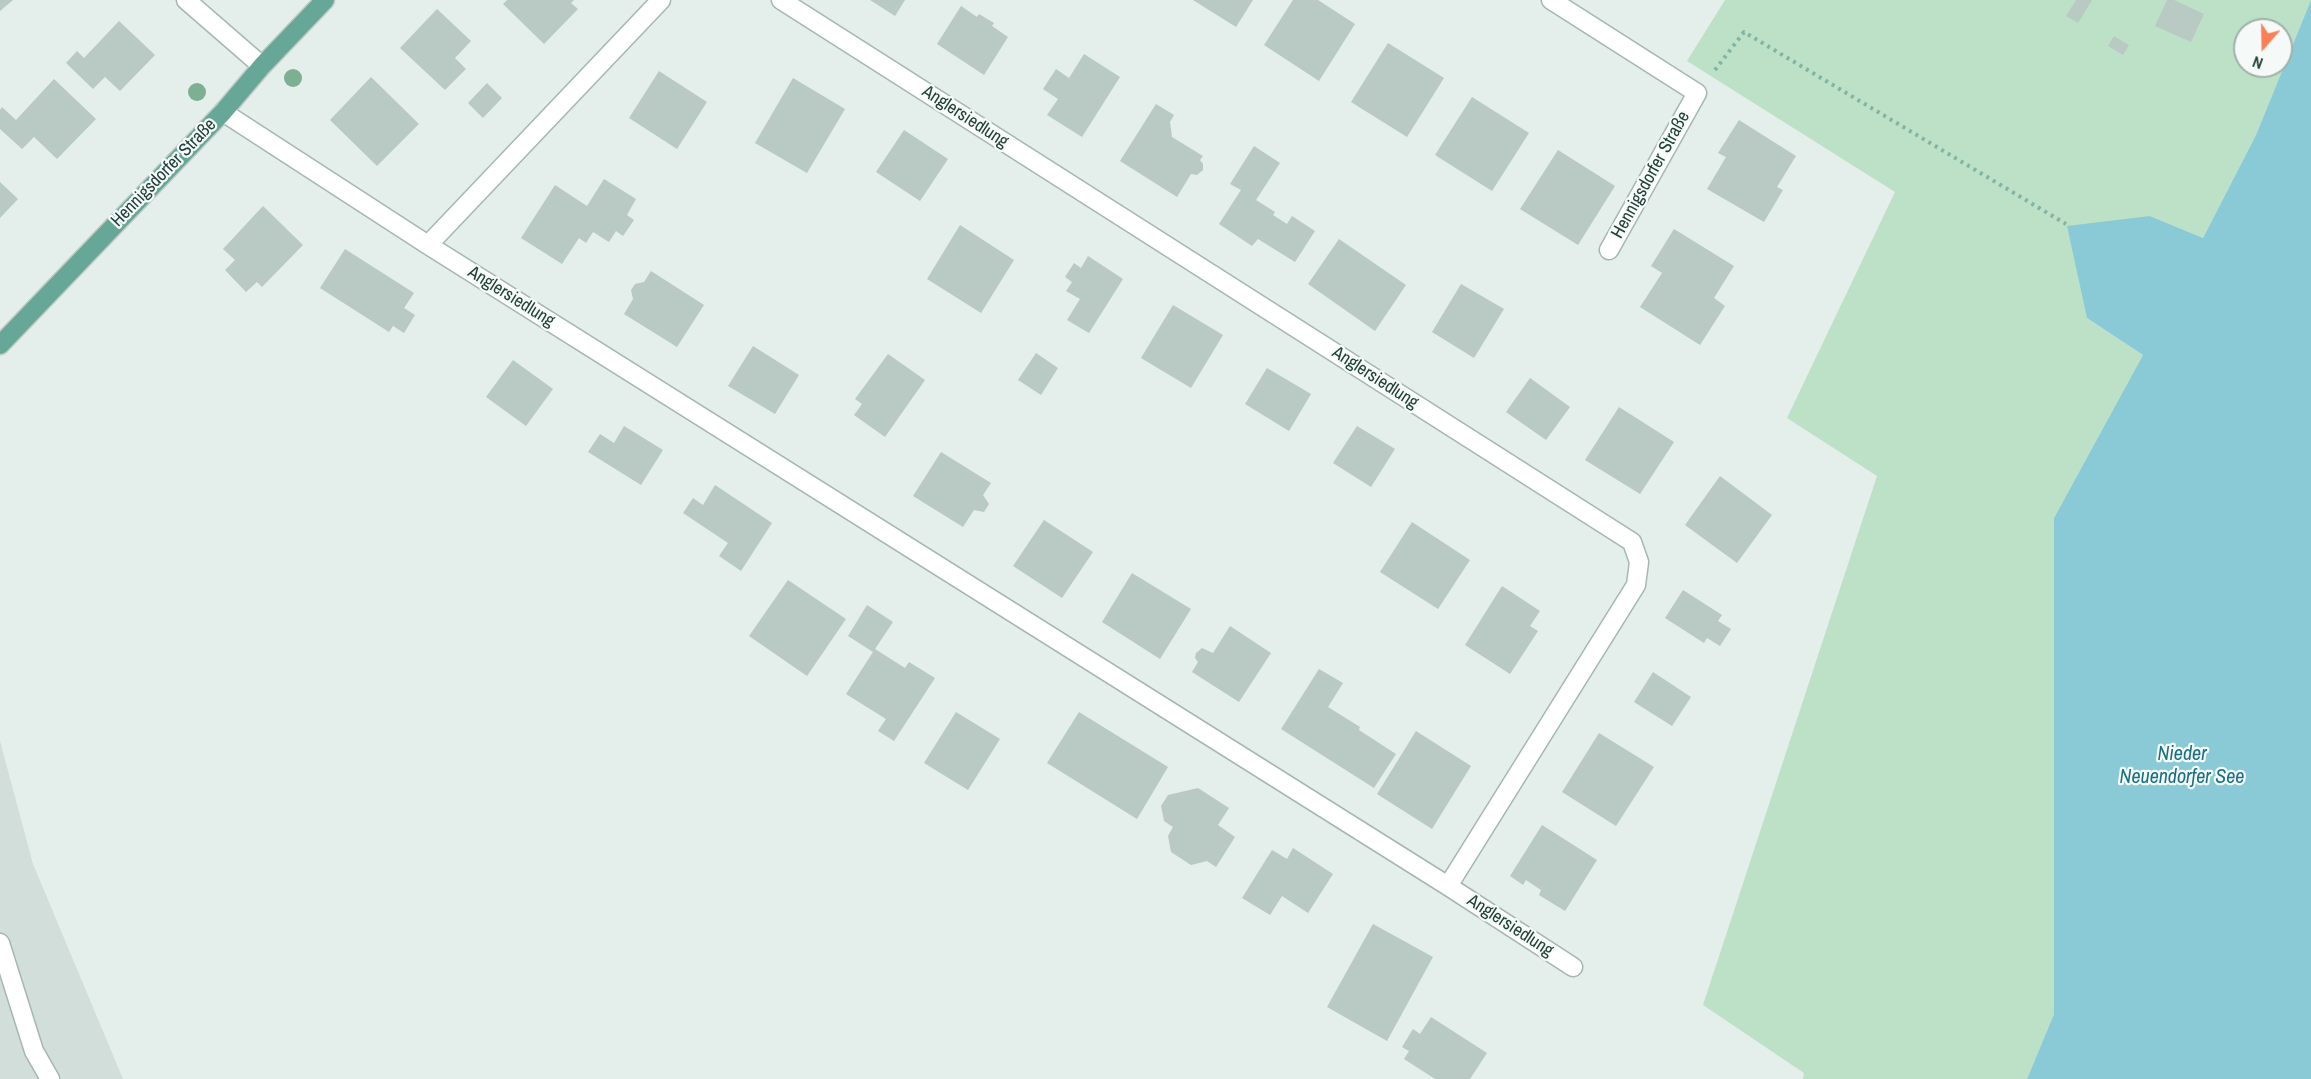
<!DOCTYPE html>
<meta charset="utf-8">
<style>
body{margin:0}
#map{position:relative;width:2311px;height:1079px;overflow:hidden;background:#e4eeea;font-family:"Archivo Narrow",sans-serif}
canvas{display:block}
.north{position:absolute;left:2233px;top:18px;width:60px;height:60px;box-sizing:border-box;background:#f5faf8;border:2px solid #a1b0ac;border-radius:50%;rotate:200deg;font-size:16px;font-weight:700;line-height:24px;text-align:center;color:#224139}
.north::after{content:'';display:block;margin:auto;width:21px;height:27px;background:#fb8056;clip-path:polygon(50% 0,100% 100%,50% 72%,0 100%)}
</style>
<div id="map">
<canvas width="2311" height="1079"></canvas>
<div class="north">N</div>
</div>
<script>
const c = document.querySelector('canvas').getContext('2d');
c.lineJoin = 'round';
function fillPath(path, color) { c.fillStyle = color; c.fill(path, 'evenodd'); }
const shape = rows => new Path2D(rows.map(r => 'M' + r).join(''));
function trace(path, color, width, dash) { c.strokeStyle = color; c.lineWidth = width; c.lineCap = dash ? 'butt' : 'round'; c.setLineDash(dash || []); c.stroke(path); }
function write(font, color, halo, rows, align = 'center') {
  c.font = font + ' "Archivo Narrow",sans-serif'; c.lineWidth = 4.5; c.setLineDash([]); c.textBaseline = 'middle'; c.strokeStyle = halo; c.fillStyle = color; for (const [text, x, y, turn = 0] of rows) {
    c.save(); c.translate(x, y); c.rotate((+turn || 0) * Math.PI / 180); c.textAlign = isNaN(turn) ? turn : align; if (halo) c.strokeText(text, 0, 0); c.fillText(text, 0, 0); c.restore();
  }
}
fillPath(shape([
 [0,741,33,864,123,1079,0,1079]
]), '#d2ded9');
fillPath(shape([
 [1725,0,2311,0,2256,135,2203,238,2150,216,2087,318,2143,355,2054,518,2054,1014,2027,1079,1803,1079,1804,1073,1703,1005,1877,476,1787,418,1895,192,1687,61],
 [2245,30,2281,30,2281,66,2245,66]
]), '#bce1c6');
fillPath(shape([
 [2311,0,2311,1079,2027,1079,2054,1014,2054,518,2143,355,2087,318,2067,226,2150,216,2203,238,2256,135]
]), '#89cad6');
fillPath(shape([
 [0,0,13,0,0,11],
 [507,0,574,0,571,3,578,9,544,44,503,4],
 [870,0,905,0,895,16],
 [1193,0,1253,0,1236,27],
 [1293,0,1318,0,1355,24,1319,81,1264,45],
 [2076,0,2092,0,2078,23,2066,16],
 [2167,0,2174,0,2204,14,2191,42,2155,26],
 [961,6,977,17,979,14,994,23,992,26,1008,37,984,75,937,44],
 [437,9,471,41,455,58,466,69,445,90,400,48],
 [119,21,155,55,120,91,105,77,93,89,66,63,77,51,84,58],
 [2114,36,2129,45,2123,55,2108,46],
 [1388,43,1444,78,1407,137,1351,102],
 [1084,54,1120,77,1082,137,1047,115,1058,99,1043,89,1056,69,1069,78],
 [659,71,707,102,677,149,629,118],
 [371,77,419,124,377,166,330,120],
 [793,78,845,109,807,173,755,143],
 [54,79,96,119,57,159,34,137,22,149,0,129,0,110,2,107,16,120],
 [487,83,502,98,483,118,468,103],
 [1472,97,1529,133,1492,191,1435,155],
 [1156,104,1174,115,1170,122,1172,137,1203,156,1200,160,1203,164,1203,170,1197,175,1191,174,1177,197,1120,161],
 [1739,120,1796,156,1777,187,1783,190,1764,222,1707,189,1726,157,1718,153],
 [904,130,948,159,920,201,876,172],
 [1254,146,1280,163,1256,200,1275,212,1273,215,1287,224,1292,216,1315,231,1295,262,1258,239,1252,246,1219,224,1241,190,1230,184],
 [1558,150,1615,186,1578,245,1520,209],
 [604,179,636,199,627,215,634,220,623,236,616,231,609,242,593,232,586,243,579,238,562,264,521,238,555,185,587,206],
 [0,182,18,199,0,218],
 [263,206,303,245,262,287,257,282,246,292,225,270,235,260,223,249],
 [960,225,1014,260,981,313,927,279],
 [1674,229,1734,266,1714,298,1725,306,1700,345,1640,307,1662,273,1651,266],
 [1339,239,1406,285,1375,331,1308,284],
 [345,249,414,293,404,308,415,315,404,333,393,326,389,332,320,288],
 [1088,256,1123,279,1089,333,1067,320,1080,299,1066,291,1072,282,1065,277,1074,263,1081,268],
 [651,271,704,305,677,347,624,314,633,299,631,290,635,284,644,282],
 [1461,284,1504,309,1474,358,1432,332],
 [1173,305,1223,335,1191,388,1141,358],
 [753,346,799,375,775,414,728,386],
 [1036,353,1058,368,1041,395,1018,380],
 [888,354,925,380,885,437,854,415,862,404,855,399],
 [513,360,553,389,526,426,486,397],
 [1267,368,1311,394,1289,431,1245,404],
 [1530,378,1570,407,1546,440,1506,412],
 [1619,407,1674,442,1640,494,1585,460],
 [624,426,663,450,641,485,588,452,600,434,614,443],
 [1357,426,1395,449,1371,487,1333,463],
 [941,452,991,483,983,495,989,504,984,512,974,510,963,527,913,496],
 [1720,476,1772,515,1737,563,1685,525],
 [715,485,772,523,741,571,719,556,728,543,683,513,693,498,703,505],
 [1044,520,1093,552,1062,598,1013,566],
 [1412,522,1470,560,1438,609,1380,572],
 [1132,573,1191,609,1160,659,1102,622],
 [788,580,846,619,807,676,749,636],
 [1502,586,1540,611,1530,626,1538,631,1510,674,1465,645],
 [1683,590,1722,615,1718,621,1731,629,1720,646,1707,638,1704,643,1665,618],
 [867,605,893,622,875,649,905,668,909,662,935,678,894,741,878,731,886,719,846,694,873,652,848,636],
 [1230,626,1271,653,1239,702,1192,672,1198,662,1195,658,1196,653,1202,648,1213,653],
 [1319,669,1343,683,1328,707,1360,727,1359,730,1396,754,1374,788,1281,729],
 [1653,672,1691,697,1672,726,1634,702],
 [956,712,1000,739,968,790,924,763],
 [1079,712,1168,767,1137,819,1047,763],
 [1416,731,1471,766,1432,829,1377,794],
 [1599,733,1654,767,1616,826,1562,792],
 [1198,788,1229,808,1218,825,1235,837,1216,867,1207,861,1191,865,1171,852,1168,836,1173,827,1164,821,1161,806,1168,795],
 [1542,825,1597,860,1565,911,1539,895,1541,890,1526,880,1523,885,1510,876],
 [1293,848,1333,874,1308,913,1282,896,1270,915,1242,898,1272,850,1287,859],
 [1373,924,1433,957,1387,1041,1327,1007],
 [1431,1017,1487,1053,1470,1079,1435,1079,1404,1059,1409,1051,1402,1047,1413,1029,1420,1034]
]), '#b9c9c3');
const minor = shape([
 [186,0,262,66],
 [781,0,1632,542,1639,562,1636,585,1448,886],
 [1551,0,1697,93,1609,250],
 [223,112,428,245,1448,886,1573,967],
 [428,245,661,0],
 [0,943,34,1051,50,1079]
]);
const major = shape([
 [0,345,223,112,262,66,325,0]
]);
trace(minor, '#a6b7b1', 21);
trace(major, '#c1cac8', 21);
trace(shape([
 [1715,70,1744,32,2066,224]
]), '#82b4a5', 4, [3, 4.5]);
trace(minor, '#fff', 18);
trace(major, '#66a797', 18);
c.fillStyle = '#7daf92';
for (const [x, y] of [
 [293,78],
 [197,92]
]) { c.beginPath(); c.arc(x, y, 9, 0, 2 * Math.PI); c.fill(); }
write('18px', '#224139', '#f5faf8', [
 ["Anglersiedlung",965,117,33],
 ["Hennigsdorfer Straße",164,173,-46],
 ["Hennigsdorfer Straße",1651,175,-61],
 ["Anglersiedlung",511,297,32],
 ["Anglersiedlung",1375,378,33],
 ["Anglersiedlung",1510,926,33]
]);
write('italic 20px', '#176f82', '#f5faf8', [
 ["Nieder",2182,755],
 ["Neuendorfer See",2182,778]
]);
</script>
